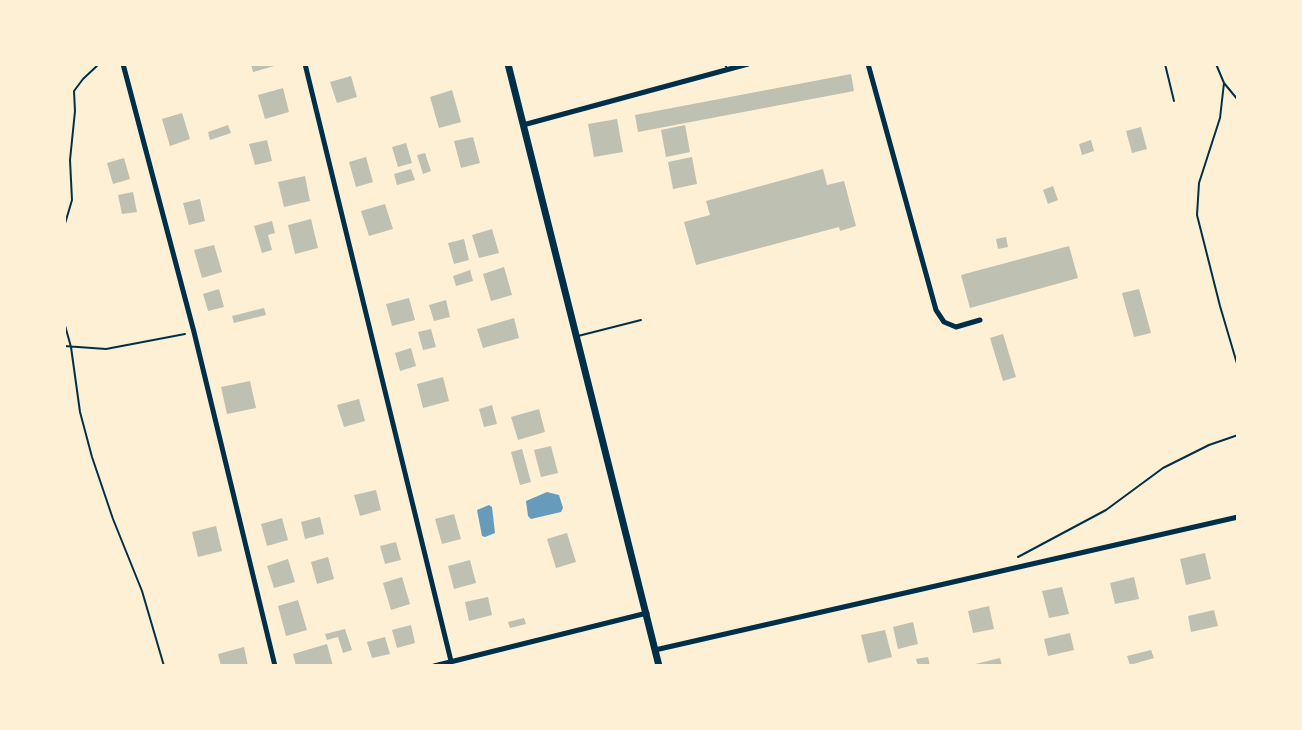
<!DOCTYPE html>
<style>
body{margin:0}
#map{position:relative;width:1302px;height:730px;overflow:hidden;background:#fdf0d5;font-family:Inter,sans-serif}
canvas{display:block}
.frame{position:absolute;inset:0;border:66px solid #fdf0d5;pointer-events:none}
</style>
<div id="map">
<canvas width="1302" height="730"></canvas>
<div class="frame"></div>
</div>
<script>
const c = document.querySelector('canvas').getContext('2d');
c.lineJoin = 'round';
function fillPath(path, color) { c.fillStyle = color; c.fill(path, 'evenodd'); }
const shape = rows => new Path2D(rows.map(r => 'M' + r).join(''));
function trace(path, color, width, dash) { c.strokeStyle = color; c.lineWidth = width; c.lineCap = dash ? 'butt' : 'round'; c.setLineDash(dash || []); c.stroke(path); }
fillPath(shape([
 [547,492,559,495,563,508,561,512,531,519,528,516,526,501],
 [489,505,492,507,495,533,485,537,482,536,477,510]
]), '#669bbc');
fillPath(shape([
 [251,64,277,64,278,65,253,72],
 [851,74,854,91,638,132,635,115],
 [351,76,357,97,337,103,330,82],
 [283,88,289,112,265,119,258,95],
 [452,90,461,122,439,128,430,97],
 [182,113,190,139,170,146,162,119],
 [617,119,623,152,594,157,588,124],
 [228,125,231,133,210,140,208,132],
 [685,125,690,152,666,157,661,130],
 [1141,127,1147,149,1132,153,1126,131],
 [473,137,480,163,461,168,454,141],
 [267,140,272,161,255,165,249,144],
 [1091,140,1094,151,1082,155,1079,144],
 [406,143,412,163,398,167,392,147],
 [425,153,431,171,423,174,417,155],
 [366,157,373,182,356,187,349,162],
 [692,157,697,184,673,189,668,162],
 [124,158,130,179,113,184,107,163],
 [411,169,415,180,397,185,394,174],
 [823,169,827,185,844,181,856,226,840,231,839,227,696,265,684,222,710,215,706,201],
 [305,176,310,201,284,207,278,182],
 [1053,186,1058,200,1048,204,1043,190],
 [133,192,137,212,122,214,118,195],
 [200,199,205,221,189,225,183,203],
 [385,204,393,229,369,236,361,211],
 [311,219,318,248,295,254,288,225],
 [272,221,275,233,268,235,272,250,262,253,254,226],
 [492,229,499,253,479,258,472,235],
 [1006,237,1008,247,998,249,996,239],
 [464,239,469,260,454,264,448,243],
 [214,245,222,272,202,278,194,250],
 [1069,246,1078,278,970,308,961,275],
 [504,267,512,295,491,301,483,274],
 [470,270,473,281,456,286,453,276],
 [219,289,224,307,208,311,203,294],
 [1139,289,1151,333,1134,337,1122,293],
 [409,298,415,320,392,326,386,304],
 [446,300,450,317,434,321,429,305],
 [264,308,266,315,234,323,232,316],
 [514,318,519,338,483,348,477,329],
 [431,329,436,347,423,350,418,332],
 [1003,334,1016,377,1003,381,990,338],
 [411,348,416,366,400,371,395,353],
 [443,377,449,401,423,408,417,384],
 [250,381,256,408,227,414,221,387],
 [359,399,365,421,344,427,337,405],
 [492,405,497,424,484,427,479,409],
 [539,409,545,432,518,440,511,417],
 [551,446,558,473,541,477,534,450],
 [522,449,531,482,520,485,511,452],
 [376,490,381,510,360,516,354,495],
 [454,514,461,539,442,544,435,519],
 [320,517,324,534,305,539,301,522],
 [282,518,288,540,267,546,261,524],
 [216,526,222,551,198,557,192,532],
 [567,533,576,562,556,568,547,539],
 [396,542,401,560,385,564,380,546],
 [1205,553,1211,579,1186,585,1180,559],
 [328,557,334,579,317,584,311,562],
 [288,559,295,582,274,588,267,566],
 [470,560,476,583,454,589,448,566],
 [402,577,410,604,391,610,383,583],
 [1134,577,1139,599,1115,604,1110,583],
 [1062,587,1069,614,1049,618,1042,591],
 [488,597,492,615,469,621,465,602],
 [298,600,307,630,286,636,278,606],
 [989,606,994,629,973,633,968,611],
 [1214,610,1218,626,1191,632,1188,616],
 [524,618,526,624,510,628,508,622],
 [913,622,918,644,898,649,893,627],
 [411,625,415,643,397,648,392,630],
 [345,629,352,650,343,653,338,637,327,640,325,634],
 [885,630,892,657,868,663,861,635],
 [1070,633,1074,650,1048,656,1044,639],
 [385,637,390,654,372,658,367,642],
 [327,644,333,666,296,666,293,654],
 [244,647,248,666,221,666,218,654],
 [1151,650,1154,658,1130,665,1127,656],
 [928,657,930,666,918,666,916,659],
 [1000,658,1002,666,971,666,971,665]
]), '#bec0b2');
trace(shape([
 [1165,64,1174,101],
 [1216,64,1224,83,1238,100],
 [1224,83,1220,118,1199,183,1197,215,1220,306,1238,367],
 [64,227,72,200,70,160,75,111,74,91,83,79,99,64],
 [64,322,71,347,80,412,92,457,113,519,142,591,164,666],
 [64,346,106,349,185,334],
 [1018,557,1106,510,1163,468,1209,445,1238,435]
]), '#003049', 2);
trace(shape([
 [724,64,728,69],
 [578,336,641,320]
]), '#003049', 2);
trace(shape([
 [123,64,194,332,275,666],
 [305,64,451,661],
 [868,64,936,310,944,322,956,327,980,320],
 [523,125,748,64],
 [655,650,1238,517],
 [434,666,647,613]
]), '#003049', 5);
trace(shape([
 [508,64,659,666]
]), '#003049', 7);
</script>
